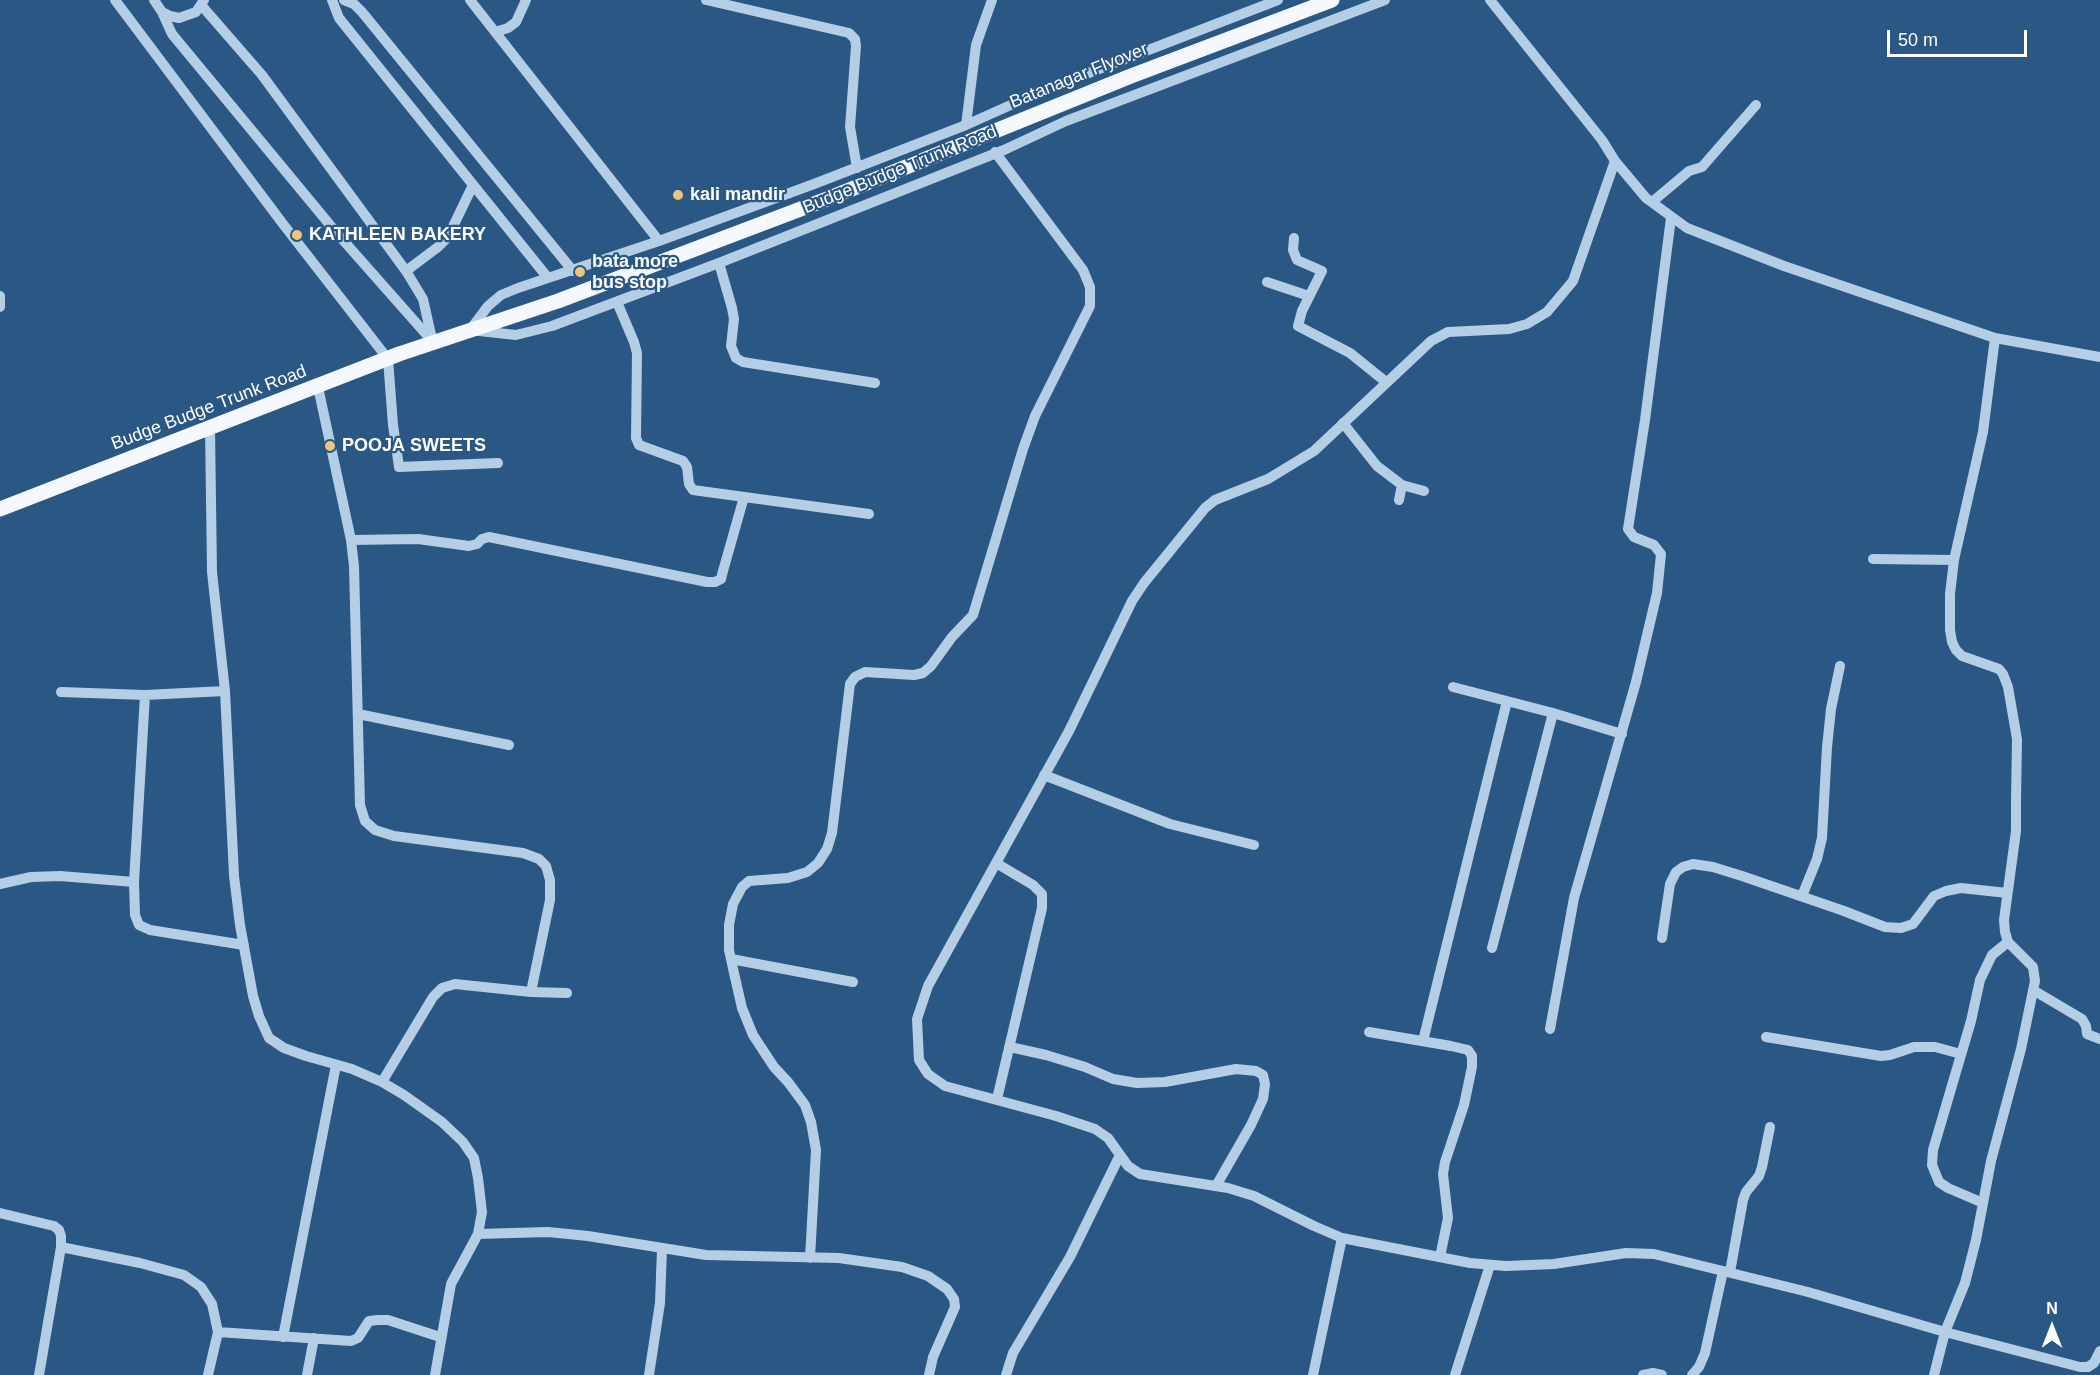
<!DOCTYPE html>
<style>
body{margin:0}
#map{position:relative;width:2100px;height:1375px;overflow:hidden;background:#2a5784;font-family:Helvetica,sans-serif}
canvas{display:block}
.north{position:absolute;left:2022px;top:1297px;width:60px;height:60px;-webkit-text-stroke:4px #2a5784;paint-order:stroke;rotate:0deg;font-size:16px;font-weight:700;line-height:24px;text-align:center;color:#fff}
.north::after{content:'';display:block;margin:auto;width:21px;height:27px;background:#fff;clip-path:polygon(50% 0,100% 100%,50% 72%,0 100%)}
.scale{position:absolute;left:1887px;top:30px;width:140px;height:27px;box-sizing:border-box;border:3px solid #fff;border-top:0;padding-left:8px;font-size:18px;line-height:21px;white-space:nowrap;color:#fff;-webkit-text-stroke:4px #2a5784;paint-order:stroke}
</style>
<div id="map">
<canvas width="2100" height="1375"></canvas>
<div class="north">N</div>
<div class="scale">50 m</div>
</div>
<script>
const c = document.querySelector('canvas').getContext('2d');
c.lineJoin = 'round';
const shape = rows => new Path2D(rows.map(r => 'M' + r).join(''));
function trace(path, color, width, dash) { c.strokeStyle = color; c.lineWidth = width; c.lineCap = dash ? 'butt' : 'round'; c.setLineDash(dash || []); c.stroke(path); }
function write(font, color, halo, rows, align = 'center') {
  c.font = font + ' Helvetica,sans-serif'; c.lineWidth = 4.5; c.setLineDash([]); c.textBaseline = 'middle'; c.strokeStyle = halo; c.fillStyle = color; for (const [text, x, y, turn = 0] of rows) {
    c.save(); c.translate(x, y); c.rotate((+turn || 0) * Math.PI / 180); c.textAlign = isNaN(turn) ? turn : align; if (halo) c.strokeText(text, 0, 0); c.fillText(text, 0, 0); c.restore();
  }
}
trace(shape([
 [115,0,283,224,388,359,393,425,399,467,498,463],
 [154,0,162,12,170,16,179,18,196,12,204,0],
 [332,0,339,18,548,278],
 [344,0,354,4,362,12,573,271],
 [470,0,659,241],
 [706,0,849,33,855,39,856,46,850,127,857,168],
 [1278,0,1042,91,966,125,814,184,659,241,518,288,501,295,488,306,470,330,516,335,552,326,719,263,1004,150,1066,121,1385,0],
 [1490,0,1602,140,1615,161,1646,198,1687,228,1784,266,1995,338,2100,357],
 [202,6,262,75,406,271,423,299,432,339],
 [162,12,172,34,335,231,433,342],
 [495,32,508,28,516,22,526,0],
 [966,125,976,45,992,0],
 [1615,161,1573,281,1547,312,1527,324,1509,329,1448,332,1431,341,1314,451,1268,479,1215,500,1205,508,1144,583,1132,601,1069,731,928,986,917,1019,919,1060,928,1074,945,1086,1056,1116,1095,1129,1108,1138,1128,1166,1140,1174,1228,1188,1254,1196,1314,1226,1342,1238,1470,1263,1506,1266,1554,1264,1626,1253,1654,1254,1808,1292,1945,1332,2080,1367,2088,1367,2094,1363,2100,1351],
 [1652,202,1689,171,1702,167,1756,105],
 [1294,238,1293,250,1297,260,1322,271,1302,311,1298,326,1350,353,1386,382],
 [719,263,732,308,734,319,731,346,736,358,743,362,875,383],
 [406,271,438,247,448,237,473,185],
 [1267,282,1309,296],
 [0,296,0,307],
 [617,302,634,342,637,353,636,438,639,445,683,461,687,467,689,484,693,490,869,514],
 [318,387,351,540,354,566,360,805,365,821,375,830,394,836,523,853,539,859,546,866,550,880,550,900,531,992],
 [1343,423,1377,466,1402,485,1424,491],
 [210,428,212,572,225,691,234,876,240,925,253,996,259,1016,269,1038,284,1048,306,1056,352,1069,382,1082,404,1095,442,1122,463,1142,474,1158,478,1178,482,1212,478,1234,451,1284,435,1375],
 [1399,500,1402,485],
 [351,540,418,539,469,546,477,544,482,539,489,537,707,582,715,582,721,579,723,571,744,497],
 [1873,559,1954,560],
 [1453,687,1553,713,1622,734],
 [61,692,145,695,225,691],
 [145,695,134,882,135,915,139,925,150,930,244,945],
 [358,714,509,745],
 [1044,775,1170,824,1254,845],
 [996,863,1033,885,1042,894,1042,908,997,1099],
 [0,884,31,877,60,876,134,882],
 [1802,896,1817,859,1822,838,1827,747,1831,709,1840,666],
 [1662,938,1670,884,1676,872,1683,867,1693,864,1713,867,1742,876,1844,911,1885,927,1901,928,1913,924,1934,896,1946,891,1961,888,2007,893],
 [1492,948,1553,713],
 [731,959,853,982],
 [2033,990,2082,1019,2086,1026,2087,1034,2100,1039],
 [1550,1029,1574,898,1636,682,1657,593,1661,554,1654,545,1634,537,1628,529,1645,420,1671,218],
 [1369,1032,1451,1046,1468,1050,1472,1056,1472,1067,1464,1105,1445,1162,1443,1174,1448,1218,1440,1257],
 [1766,1037,1881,1056,1890,1055,1914,1047,1935,1047,1961,1054],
 [1423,1041,1507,701],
 [1010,1047,1046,1055,1085,1067,1113,1079,1137,1083,1165,1082,1236,1069,1256,1071,1263,1075,1265,1084,1263,1099,1251,1125,1216,1186],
 [382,1082,433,997,442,988,455,984,531,992,567,993],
 [1983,1203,1948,1188,1939,1182,1932,1165,1933,1150,1971,1021,1980,980,1992,955,2008,942],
 [0,1213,54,1226,59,1230,61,1236,61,1247,39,1375],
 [478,1234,548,1232,588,1236,706,1255,839,1258,902,1267,928,1276,947,1289,954,1299,955,1307,933,1357,929,1375],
 [61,1247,140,1263,184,1275,201,1287,212,1304,218,1332,208,1375],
 [810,1258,816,1150,811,1122,805,1105,788,1082,774,1067,753,1035,742,1008,734,973,729,950,729,925,733,904,742,887,749,881,788,878,807,872,818,863,827,849,832,833,850,684,855,677,865,672,914,675,923,673,931,666,952,637,973,615,1023,449,1035,416,1090,306,1090,287,1083,270,995,152],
 [1730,1272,1743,1200,1746,1192,1759,1176,1762,1167,1770,1127],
 [218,1332,351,1341,358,1338,369,1321,378,1320,388,1320,440,1337],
 [283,1337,336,1065],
 [307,1375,314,1338],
 [649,1375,660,1303,662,1249],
 [1006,1375,1013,1353,1070,1257,1120,1155],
 [1313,1375,1342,1238],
 [1455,1375,1490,1265],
 [1643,1375,1653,1373,1662,1375],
 [1692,1375,1699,1367,1705,1353,1723,1271],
 [1934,1375,1945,1332,1965,1283,1976,1240,1991,1161,2021,1049,2035,981,2033,967,2008,942,2005,932,2004,920,2016,831,2016,801,2017,739,2008,687,2003,674,1999,669,1962,656,1956,650,1952,642,1950,630,1950,594,1954,560,1983,432,1995,338]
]), '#b4cee6', 10);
trace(shape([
 [0,509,399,354,558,301,827,199,1131,76,1332,0]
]), '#f5f9fe', 15);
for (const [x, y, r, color] of [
 [678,195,6,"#edc57c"],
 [297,235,6,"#edc57c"],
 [580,272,6,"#edc57c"],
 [330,446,6,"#edc57c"]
]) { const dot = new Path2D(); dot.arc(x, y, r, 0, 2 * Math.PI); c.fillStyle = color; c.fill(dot); trace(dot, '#2a5784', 2); }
write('18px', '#fff', '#2a5784', [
 ["Batanagar Flyover",1079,76,-22],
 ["Budge Budge Trunk Road",900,170,-22],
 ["Budge Budge Trunk Road",209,408,-21]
]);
write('bold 18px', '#fff', '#2a5784', [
 ["kali mandir",690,195],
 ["KATHLEEN BAKERY",309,235],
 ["bata more",592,262],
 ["bus stop",592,283],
 ["POOJA SWEETS",342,446]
], 'left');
</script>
